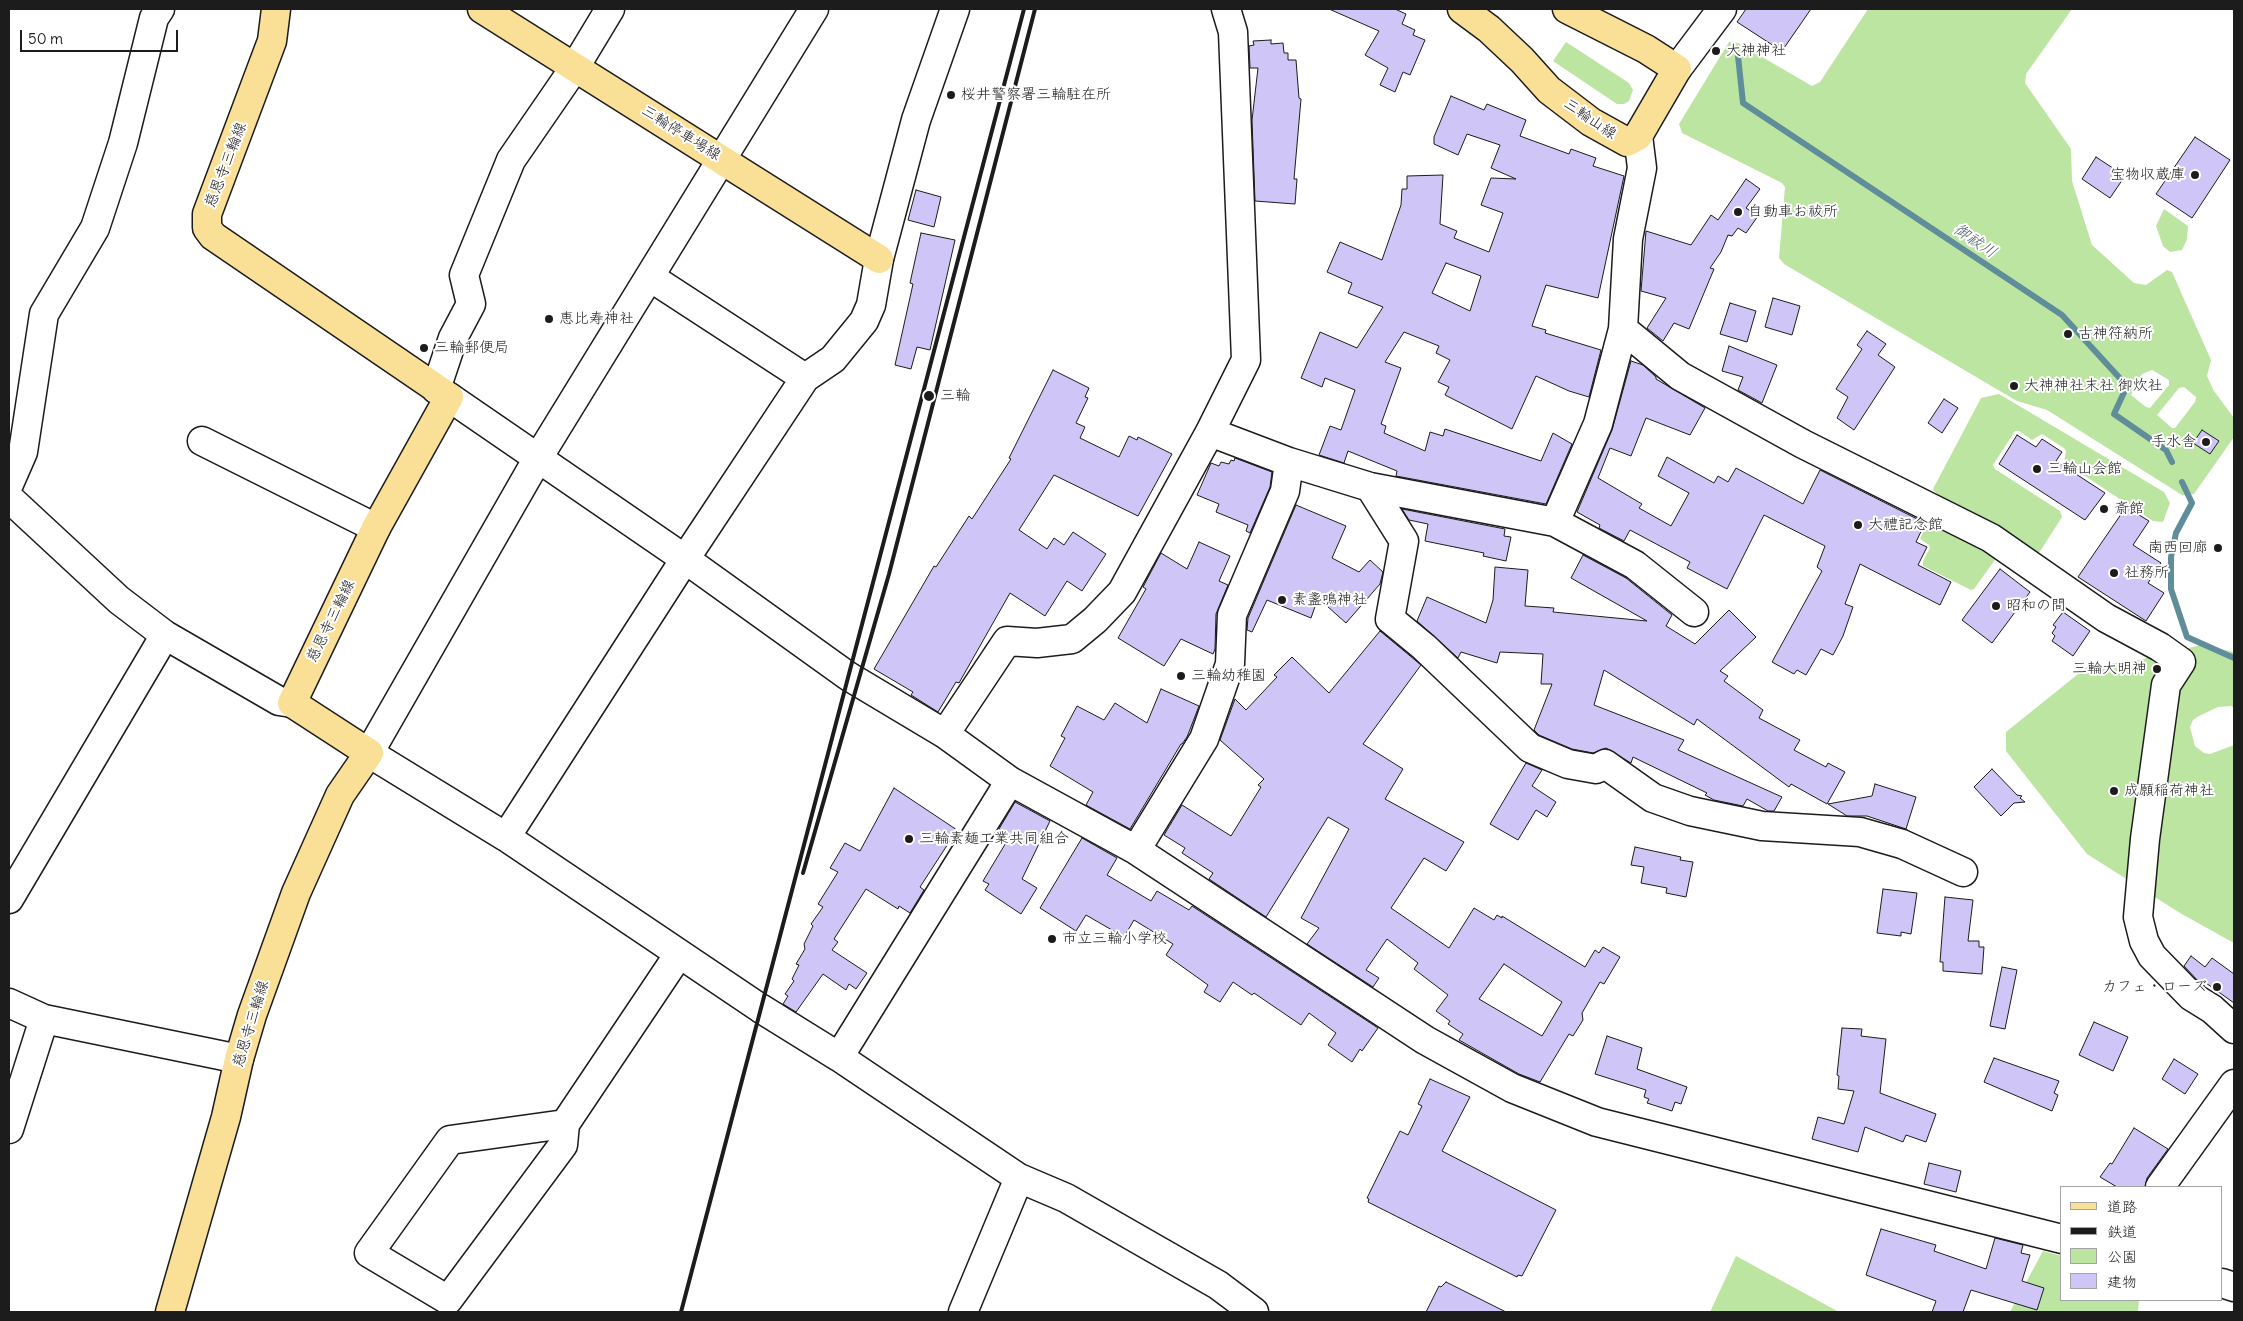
<!DOCTYPE html>
<meta charset="utf-8">
<style>
body{margin:0}
#map{position:relative;width:2243px;height:1321px;overflow:hidden;background:#fff;font-family:Delius,"Klee One",sans-serif}
canvas{display:block}
.frame{position:absolute;inset:0;border:10px solid #1c1c1c;pointer-events:none}
.legend{position:absolute;left:2060px;top:1186px;width:162px;height:115px;box-sizing:border-box;background:#fff;border:1px solid #a4a4a4;margin:0;padding:6px 9px;list-style:none;font-size:15px;color:#1c1c1c}
.legend li{display:flex;align-items:center;gap:10px;height:25px}
.legend b{width:25px;border:1px solid #a4a4a4}
.scale{position:absolute;left:20px;top:30px;width:158px;height:22px;box-sizing:border-box;border:2px solid #1c1c1c;border-top:0;padding-left:6px;font-size:15px;line-height:18px;white-space:nowrap;color:#1c1c1c;-webkit-text-stroke:4px #fff;paint-order:stroke}
</style>
<div id="map">
<canvas width="2243" height="1321"></canvas>
<div class="frame"></div>
<ul class="legend">
<li><b style="height:6px;background:#fadf96"></b>道路</li>
<li><b style="height:6px;background:#1c1c1c"></b>鉄道</li>
<li><b style="height:14px;background:#bbe5a1"></b>公園</li>
<li><b style="height:14px;background:#cfc5f7"></b>建物</li>
</ul>
<div class="scale">50 m</div>
</div>
<script>
const c = document.querySelector('canvas').getContext('2d');
c.lineJoin = 'round';
function fillPath(path, color) { c.fillStyle = color; c.fill(path, 'evenodd'); }
const shape = rows => new Path2D(rows.map(r => 'M' + r).join(''));
function trace(path, color, width, dash) { c.strokeStyle = color; c.lineWidth = width; c.lineCap = dash ? 'butt' : 'round'; c.setLineDash(dash || []); c.stroke(path); }
function write(font, color, halo, rows, align = 'center') {
  c.font = font + ' Delius,"Klee One",sans-serif'; c.lineWidth = 4; c.setLineDash([]); c.textBaseline = 'middle'; c.strokeStyle = halo; c.fillStyle = color; for (const [text, x, y, turn = 0] of rows) {
    c.save(); c.translate(x, y); c.rotate((+turn || 0) * Math.PI / 180); c.textAlign = isNaN(turn) ? turn : align; if (halo) c.strokeText(text, 0, 0); c.fillText(text, 0, 0); c.restore();
  }
}
fillPath(shape([
 [1868,9,2072,9,2026,74,2025,83,2071,149,2072,181,2092,245,2134,283,2146,285,2167,270,2172,272,2211,360,2207,376,2214,391,2234,418,2234,437,2194,494,2182,495,2047,410,2017,401,1784,264,1779,258,1785,187,1782,183,1682,133,1679,124,1729,42,1738,43,1812,86,1820,82],
 [2152,370,2169,380,2169,385,2150,408,2146,407,2131,395,2142,374],
 [2184,387,2196,397,2195,402,2175,428,2172,428,2157,415,2179,388],
 [1566,42,1629,83,1633,90,1629,101,1624,104,1617,104,1553,61],
 [2164,209,2188,226,2187,239,2182,250,2170,252,2163,246,2156,226],
 [1999,394,2164,492,2170,503,2163,522,2153,521,2064,462,2066,451,2064,448,2042,434,2032,440,2019,431,2015,431,1993,465,1995,469,2060,511,2062,517,2039,553,2035,553,1945,501,1933,490,1934,487,1981,398],
 [1928,522,1932,522,1978,545,1997,557,1974,589,1971,590,1923,566,1923,561,1930,548,1929,545,1920,539],
 [2201,645,2234,652,2234,708,2231,706,2218,707,2199,716,2193,720,2190,727,2195,746,2204,753,2210,754,2234,745,2234,943,2180,913,2087,854,2006,751,2006,732,2088,666,2134,661],
 [2043,1251,2062,1256,2062,1300,2139,1300,2138,1312,2010,1312],
 [1736,1256,1839,1312,1710,1312]
]), '#bbe5a1');
trace(shape([
 [1738,56,1743,103,2062,315,2127,386,2114,414,2166,450,2172,462],
 [2182,482,2192,503,2176,533,2171,557,2171,589,2187,637,2234,658]
]), '#5f8d99', 6);
const building = shape([
 [1329,9,1395,9,1406,14,1402,24,1415,30,1413,35,1425,40,1410,75,1403,72,1395,92,1380,85,1388,68,1365,55,1379,31,1329,9],
 [1746,9,1811,9,1784,48,1779,44,1777,48,1737,22,1746,9],
 [1271,40,1271,44,1283,43,1284,53,1288,53,1288,60,1296,60,1299,98,1301,99,1294,179,1297,179,1295,204,1255,201,1252,120,1258,68,1250,68,1249,46,1254,45,1253,41,1271,40],
 [1451,96,1484,110,1487,104,1526,120,1520,136,1569,154,1571,149,1596,158,1593,166,1624,176,1598,298,1546,285,1532,326,1546,330,1545,333,1601,350,1589,397,1569,391,1536,376,1512,429,1445,395,1449,387,1438,382,1450,360,1436,353,1439,346,1404,332,1385,362,1401,368,1381,424,1386,426,1384,433,1425,451,1430,432,1443,436,1445,429,1541,461,1553,433,1572,444,1546,504,1396,476,1397,471,1348,451,1344,463,1319,455,1330,426,1341,430,1355,390,1325,378,1322,387,1301,378,1320,332,1357,348,1383,307,1348,293,1352,283,1327,272,1340,242,1382,260,1401,205,1402,189,1407,189,1407,176,1443,175,1440,224,1457,231,1454,238,1489,252,1503,213,1481,205,1491,178,1516,179,1491,168,1500,145,1467,134,1458,155,1434,144,1434,137,1451,96],
 [1446,263,1481,276,1470,311,1432,293,1446,263],
 [2195,137,2230,160,2192,218,2156,194,2195,137],
 [2096,157,2125,176,2110,198,2082,179,2096,157],
 [1746,179,1760,189,1746,208,1758,216,1746,233,1738,228,1732,236,1728,235,1721,252,1710,268,1714,269,1689,329,1674,323,1663,341,1647,328,1666,298,1641,291,1646,231,1691,245,1711,215,1718,220,1746,179],
 [916,190,941,197,934,227,908,220,916,190],
 [921,233,955,240,930,350,917,347,911,369,895,365,913,284,910,283,921,233],
 [1773,298,1800,306,1792,335,1765,327,1773,298],
 [1730,303,1756,311,1747,342,1720,334,1730,303],
 [1867,331,1886,344,1878,355,1895,367,1854,430,1837,418,1848,397,1836,389,1862,349,1857,345,1867,331],
 [1729,346,1777,365,1762,403,1738,390,1743,377,1722,371,1729,346],
 [1631,361,1643,365,1656,377,1656,379,1705,408,1690,435,1646,418,1631,456,1610,448,1598,478,1642,504,1639,508,1671,526,1689,493,1658,476,1667,457,1714,483,1718,476,1728,482,1736,468,1803,504,1820,470,1925,523,1916,542,1927,547,1918,565,1951,582,1940,605,1860,564,1845,604,1853,607,1843,636,1833,655,1821,649,1806,675,1797,670,1794,674,1772,662,1822,571,1817,567,1825,546,1764,515,1727,589,1687,568,1690,562,1630,530,1624,541,1599,528,1600,525,1577,512,1612,430,1631,361],
 [1053,370,1089,388,1085,397,1088,398,1076,423,1085,427,1080,438,1119,457,1129,436,1137,440,1138,437,1172,454,1138,516,1054,475,1019,530,1047,549,1054,538,1064,545,1073,532,1106,554,1082,591,1067,581,1045,616,1010,593,959,683,956,682,938,712,911,695,913,692,874,669,934,566,936,567,969,516,972,519,1011,459,1009,458,1053,370],
 [1944,399,1958,408,1942,433,1928,423,1944,399],
 [2202,430,2219,441,2210,454,2193,443,2202,430],
 [2017,435,2036,447,2042,439,2062,452,2056,461,2105,493,2085,520,1999,464,2017,435],
 [1235,458,1272,472,1270,487,1250,533,1246,531,1248,525,1216,512,1219,504,1197,495,1211,463,1219,466,1221,462,1229,464,1231,460,1234,461,1235,458],
 [1296,505,1346,526,1332,558,1359,572,1370,560,1383,572,1380,584,1346,623,1318,598,1311,618,1267,600,1252,632,1247,630,1248,618,1296,505],
 [2126,507,2149,521,2133,545,2161,563,2148,583,2164,593,2146,621,2078,577,2126,507],
 [1402,509,1505,529,1504,536,1511,537,1506,561,1483,556,1484,553,1425,541,1428,524,1409,520,1402,509],
 [1199,542,1230,556,1219,581,1228,585,1216,614,1215,649,1213,654,1181,639,1164,666,1118,638,1146,589,1143,587,1161,553,1187,569,1199,542],
 [1583,555,1626,578,1672,615,1666,626,1695,644,1729,610,1756,637,1720,671,1728,676,1724,681,1763,710,1759,718,1800,740,1794,750,1826,767,1828,763,1845,772,1827,804,1791,784,1789,787,1697,719,1694,725,1604,670,1594,705,1684,740,1678,750,1782,797,1774,811,1768,811,1747,799,1743,806,1714,800,1705,795,1707,793,1633,757,1631,763,1606,748,1593,753,1572,749,1539,735,1534,730,1552,684,1541,684,1543,654,1500,652,1497,663,1461,652,1458,658,1417,621,1427,597,1486,623,1493,600,1495,567,1528,570,1525,606,1554,608,1553,612,1647,621,1571,578,1583,555],
 [2000,569,2030,592,1992,643,1962,620,2000,569],
 [2063,612,2090,631,2073,656,2052,641,2055,636,2052,633,2056,627,2053,625,2063,612],
 [1380,631,1421,665,1363,744,1403,769,1385,799,1464,842,1446,871,1424,858,1391,908,1449,948,1474,908,1494,920,1497,915,1502,918,1502,916,1585,967,1595,950,1599,953,1603,947,1620,957,1604,984,1600,982,1582,1013,1583,1020,1573,1036,1569,1034,1540,1082,1519,1074,1459,1040,1463,1034,1448,1024,1450,1021,1436,1011,1448,995,1414,969,1418,963,1387,939,1366,970,1379,978,1373,987,1307,944,1319,928,1301,918,1349,829,1328,817,1266,917,1209,879,1213,873,1182,853,1185,848,1164,835,1182,805,1231,836,1261,787,1258,785,1264,779,1220,740,1235,699,1246,710,1277,677,1274,675,1292,657,1329,693,1380,631],
 [1504,964,1562,1002,1542,1036,1479,999,1504,964],
 [1161,689,1199,706,1187,737,1182,744,1181,744,1130,829,1086,805,1093,792,1050,766,1065,738,1061,736,1077,706,1104,720,1115,703,1147,723,1161,689],
 [1526,763,1542,770,1532,786,1556,802,1547,817,1536,810,1518,840,1490,824,1526,763],
 [1992,769,2017,795,2022,796,2020,798,2025,802,2014,803,2001,816,1974,787,1992,769],
 [1875,784,1916,797,1906,829,1867,816,1847,816,1828,804,1872,796,1875,784],
 [894,788,957,830,920,887,924,890,910,913,899,906,898,909,866,889,834,939,838,942,832,950,867,973,856,989,849,984,846,990,823,974,796,1012,783,1004,788,996,785,994,794,981,792,979,799,965,796,964,805,949,804,944,813,926,811,924,823,907,818,904,838,872,830,868,845,843,860,851,894,788],
 [1015,802,1050,821,1022,879,1037,888,1021,914,985,890,989,884,983,881,1010,836,999,829,1015,802],
 [1082,838,1117,858,1107,875,1151,901,1157,891,1189,910,1192,906,1378,1028,1362,1051,1360,1049,1352,1062,1328,1045,1336,1033,1309,1013,1301,1025,1254,993,1252,995,1233,982,1220,1002,1204,992,1208,985,1166,955,1173,944,1134,920,1124,937,1086,915,1076,931,1040,908,1082,838],
 [1635,847,1681,857,1680,860,1693,862,1686,897,1666,893,1667,888,1641,883,1644,867,1631,865,1635,847],
 [1883,889,1917,893,1911,934,1901,932,1901,936,1877,933,1883,889],
 [1945,897,1973,900,1968,941,1979,941,1979,947,1984,947,1982,974,1943,971,1943,962,1940,962,1945,897],
 [2191,956,2205,967,2212,958,2234,974,2234,1003,2206,983,2204,986,2201,984,2184,966,2191,956],
 [2002,967,2017,970,2005,1029,1990,1026,2002,967],
 [2094,1022,2128,1037,2113,1071,2079,1055,2094,1022],
 [1842,1028,1862,1029,1861,1036,1886,1039,1880,1093,1936,1114,1926,1142,1906,1135,1903,1142,1865,1127,1858,1152,1812,1139,1818,1117,1844,1124,1854,1091,1838,1089,1839,1076,1837,1075,1842,1028],
 [1607,1036,1642,1048,1637,1069,1687,1087,1681,1104,1675,1102,1672,1111,1647,1103,1649,1099,1644,1097,1646,1090,1595,1074,1607,1036],
 [1994,1058,2059,1081,2054,1093,2058,1095,2052,1111,1984,1082,1994,1058],
 [2174,1059,2198,1074,2185,1094,2162,1079,2174,1059],
 [1430,1079,1470,1097,1442,1151,1556,1210,1522,1276,1518,1275,1517,1277,1368,1202,1369,1199,1367,1198,1400,1131,1408,1135,1422,1106,1418,1104,1430,1079],
 [2134,1128,2168,1149,2147,1178,2145,1187,2117,1187,2100,1177,2110,1163,2112,1164,2134,1128],
 [1929,1163,1961,1171,1956,1192,1924,1184,1929,1163],
 [1881,1229,1936,1245,1934,1251,1986,1269,1995,1238,2023,1245,2021,1253,2030,1255,2022,1281,2044,1288,2037,1310,1971,1290,1963,1312,1932,1312,1936,1301,1866,1275,1881,1229],
 [1446,1282,1506,1312,1426,1312,1439,1286,1441,1287,1446,1282]
]);
fillPath(building, '#cfc5f7');
trace(building, '#1c1c1c', 1);
const minor = shape([
 [814,9,538,458,369,753,506,837,760,1008,839,1057,1019,1178,1066,1198,1218,1285,1254,1312],
 [1677,69,1722,9],
 [650,277,805,378],
 [1623,329,1680,376,1803,444,1991,538,2106,618,2160,647,2181,662,2166,685,2145,839,2138,917,2144,941,2152,956,2191,996,2212,1009,2234,1029],
 [436,389,453,338,471,304,464,275,511,160,575,67,610,9],
 [449,397,685,559,848,676,945,734,1010,781,1136,850,1425,1040,1512,1088,1597,1122,2062,1239],
 [1210,432,1289,462,1370,487,1555,522,1635,565,1694,612],
 [202,441,376,528],
 [9,484,23,452,44,314,95,228,123,143,154,18,160,9],
 [1370,487,1404,541,1390,619,1424,647,1530,748,1568,764,1596,769,1605,764,1653,798,1690,811,1762,826,1860,832,1902,844,1963,872],
 [9,498,119,600,165,635,279,701,292,703],
 [1555,522,1598,424,1623,329,1628,239,1642,168,1638,136],
 [945,734,1007,641,1037,643,1072,639,1095,620,1122,592,1210,432,1246,360,1233,32,1226,9],
 [506,837,685,559,805,378,833,359,864,321,871,305,879,259,916,120,955,9],
 [1136,850,1204,739,1230,664,1232,615,1285,491,1289,462],
 [9,899,165,635],
 [9,1003,44,1019,239,1059],
 [839,1057,1010,781],
 [565,1124,450,1140,369,1253,448,1300,563,1145,565,1124,679,954],
 [9,1129,44,1019],
 [2160,1187,2234,1084],
 [2222,1283,2234,1287],
 [963,1312,1019,1178]
]);
const major = shape([
 [482,9,879,259],
 [1462,9,1489,29,1522,60,1549,90,1591,122,1627,142,1638,136,1677,69,1646,49,1567,9],
 [170,1312,226,1117,239,1059,252,1015,296,893,340,795,369,753,292,703,376,528,449,397,213,236,207,228,207,214,272,41,276,9]
]);
trace(minor, '#1c1c1c', 31);
trace(major, '#1c1c1c', 31);
trace(minor, '#fff', 28);
trace(major, '#fadf96', 28);
trace(shape([
 [803,873,889,574,1035,9],
 [681,1312,1024,9]
]), '#1c1c1c', 4);
for (const [x, y, r, color] of [
 [1716,51,5,"#1c1c1c"],
 [951,95,5,"#1c1c1c"],
 [2195,175,5,"#1c1c1c"],
 [1738,212,5,"#1c1c1c"],
 [549,319,5,"#1c1c1c"],
 [2068,334,5,"#1c1c1c"],
 [424,348,5,"#1c1c1c"],
 [2014,386,5,"#1c1c1c"],
 [929,396,6,"#1c1c1c"],
 [2206,442,5,"#1c1c1c"],
 [2037,469,5,"#1c1c1c"],
 [2104,509,5,"#1c1c1c"],
 [1858,525,5,"#1c1c1c"],
 [2218,548,5,"#1c1c1c"],
 [2114,573,5,"#1c1c1c"],
 [1282,600,5,"#1c1c1c"],
 [1996,606,5,"#1c1c1c"],
 [2157,669,5,"#1c1c1c"],
 [1181,676,5,"#1c1c1c"],
 [2114,791,5,"#1c1c1c"],
 [909,839,5,"#1c1c1c"],
 [1052,939,5,"#1c1c1c"],
 [2217,987,5,"#1c1c1c"]
]) { const dot = new Path2D(); dot.arc(x, y, r, 0, 2 * Math.PI); c.fillStyle = color; c.fill(dot); trace(dot, '#fff', 2); }
write('15px', '#1c1c1c', '#fff', [
 ["大神神社",1726,51],
 ["桜井警察署三輪駐在所",961,95],
 ["宝物収蔵庫",2185,175,"right"],
 ["自動車お祓所",1748,212],
 ["恵比寿神社",559,319],
 ["古神符納所",2078,334],
 ["三輪郵便局",434,348],
 ["大神神社末社 御炊社",2024,386],
 ["三輪",940,396],
 ["手水舎",2196,442,"right"],
 ["三輪山会館",2047,469],
 ["斎館",2114,509],
 ["大禮記念館",1868,525],
 ["南西回廊",2208,548,"right"],
 ["社務所",2124,573],
 ["素盞鳴神社",1292,600],
 ["昭和の間",2006,606],
 ["三輪大明神",2147,669,"right"],
 ["三輪幼稚園",1191,676],
 ["成願稲荷神社",2124,791],
 ["三輪素麺工業共同組合",919,839],
 ["市立三輪小学校",1062,939],
 ["カフェ・ローズ",2207,987,"right"]
], 'left');
write('15px', '#1c1c1c', '#fff', [
 ["三輪山線",1590,119,34],
 ["三輪停車場線",681,133,32],
 ["慈恩寺三輪線",226,165,-69],
 ["慈恩寺三輪線",331,621,-64],
 ["慈恩寺三輪線",251,1024,-73]
]);
write('italic 16px', '#435e65', '#fff', [
 ["御祓川",1975,241,34]
]);
</script>
